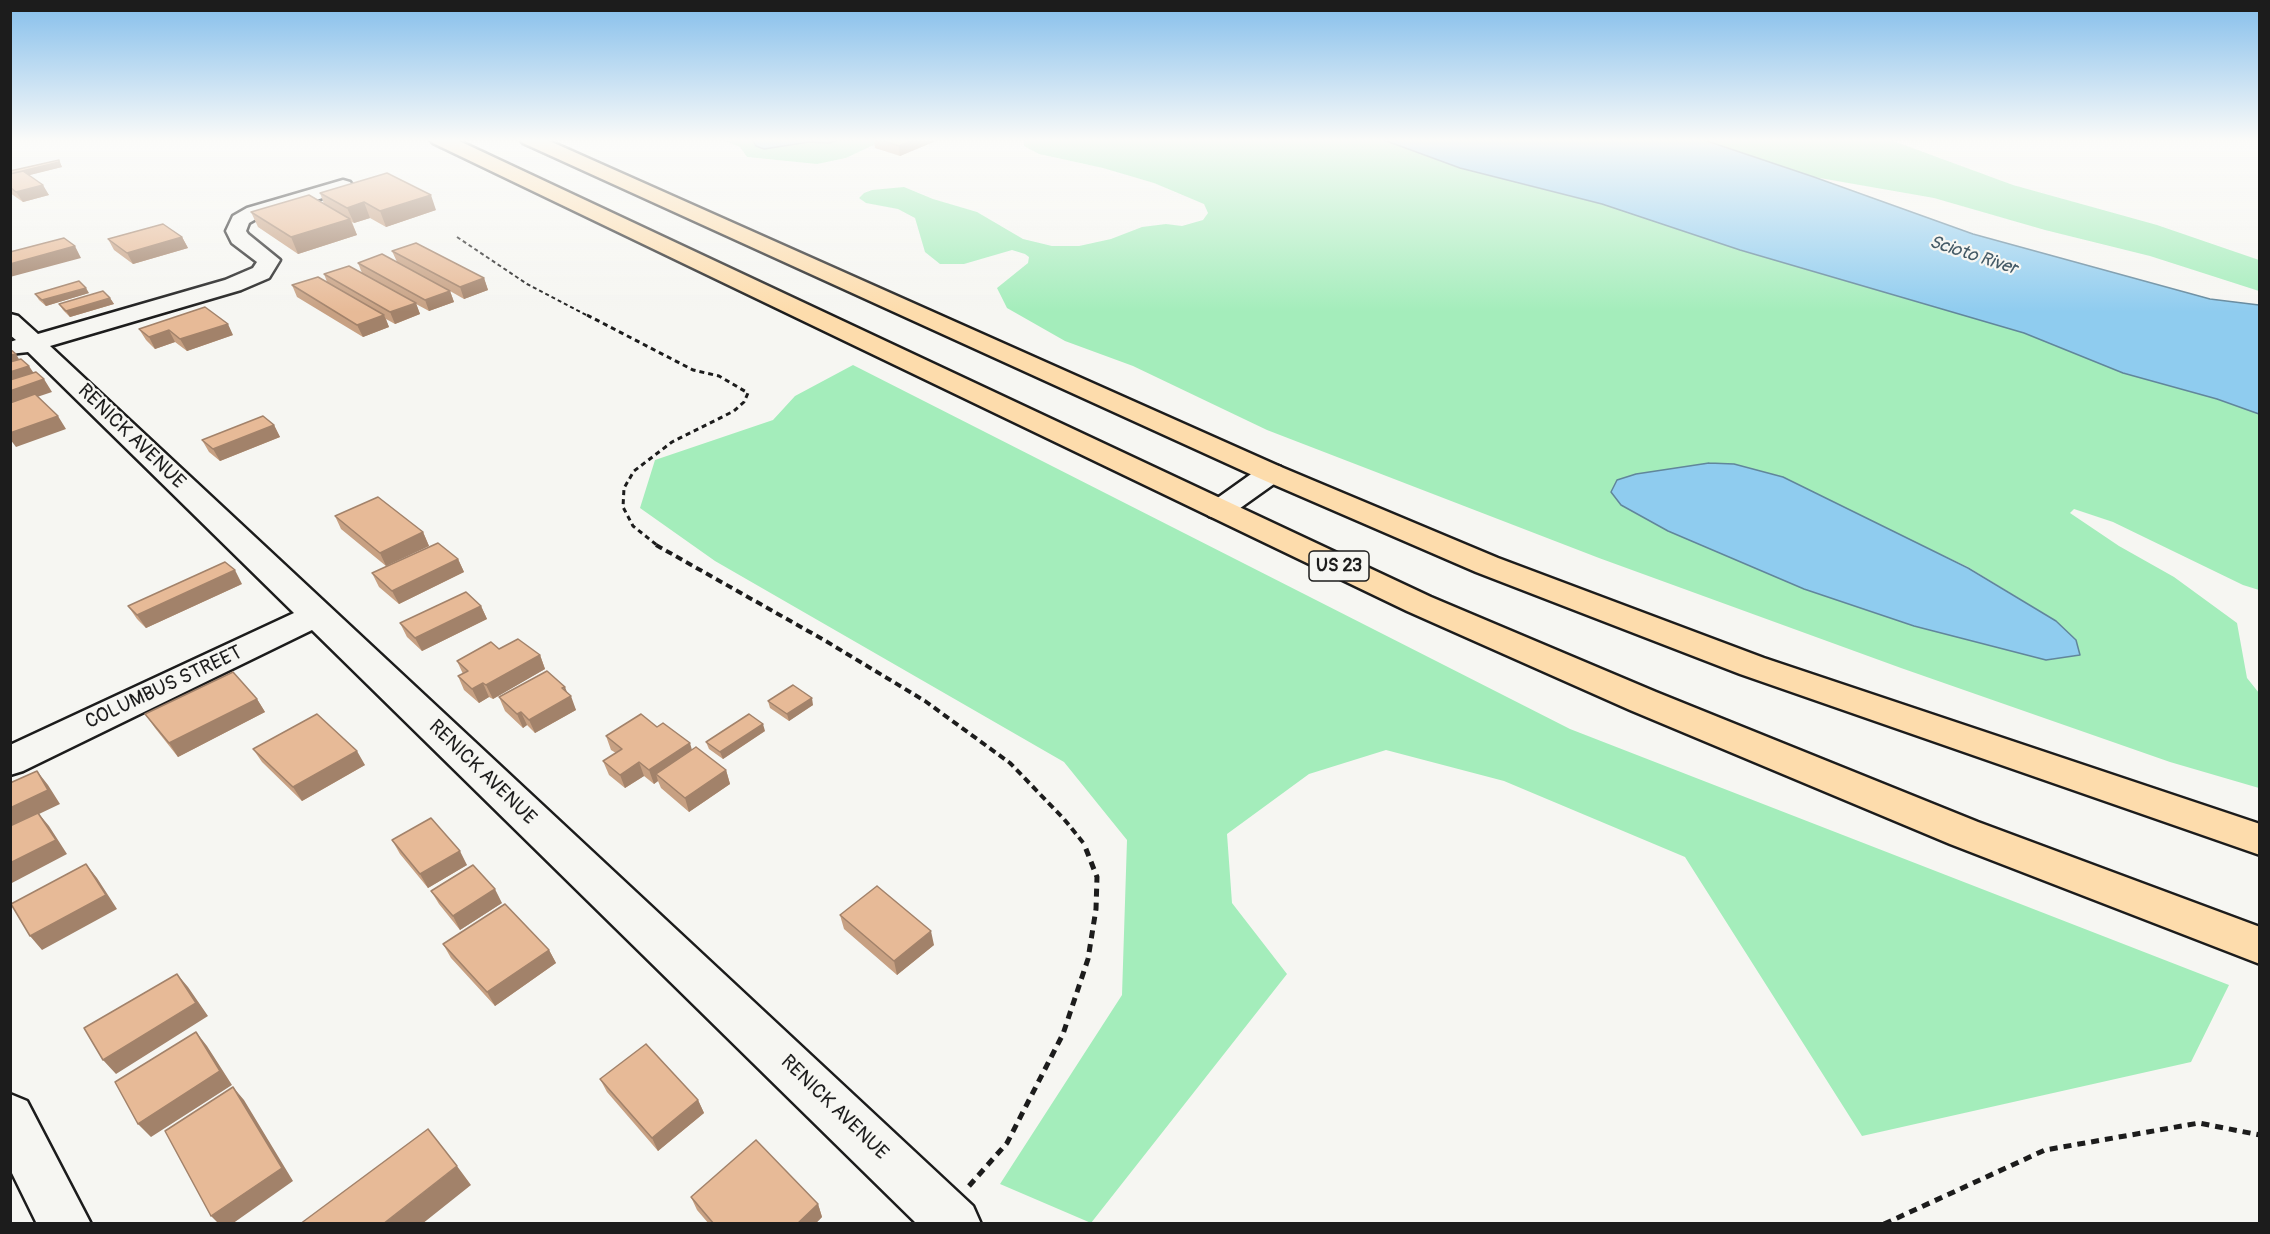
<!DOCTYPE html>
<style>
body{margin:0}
#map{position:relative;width:2270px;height:1234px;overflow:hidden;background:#f6f6f2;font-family:Pangolin,sans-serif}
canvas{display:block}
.frame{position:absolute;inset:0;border:12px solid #1c1c1c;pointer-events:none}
</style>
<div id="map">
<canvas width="2270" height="1234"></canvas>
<div class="frame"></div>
</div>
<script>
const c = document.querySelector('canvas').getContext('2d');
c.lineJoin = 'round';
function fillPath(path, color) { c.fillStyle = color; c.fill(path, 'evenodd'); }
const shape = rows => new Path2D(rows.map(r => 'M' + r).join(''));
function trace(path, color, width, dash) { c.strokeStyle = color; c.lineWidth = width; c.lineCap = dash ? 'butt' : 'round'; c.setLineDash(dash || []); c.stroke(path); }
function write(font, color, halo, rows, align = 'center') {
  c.font = font + ' Pangolin,sans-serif'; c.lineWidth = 4.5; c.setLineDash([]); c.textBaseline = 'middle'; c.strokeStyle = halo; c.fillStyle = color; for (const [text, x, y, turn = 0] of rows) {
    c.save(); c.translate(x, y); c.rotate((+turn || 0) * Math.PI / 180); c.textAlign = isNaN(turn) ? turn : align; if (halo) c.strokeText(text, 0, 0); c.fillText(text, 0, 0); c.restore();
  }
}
fillPath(shape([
 [721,139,752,139,756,146,764,149,809,142,886,139,846,158,817,164,747,157,740,147],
 [1029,139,1381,139,1460,168,1602,204,1740,250,2024,333,2123,373,2217,399,2259,414,2259,590,2243,585,2113,522,2074,509,2070,513,2119,546,2174,577,2237,623,2247,678,2259,693,2259,788,2170,762,1901,668,1599,558,1267,430,1133,366,1065,341,1007,308,997,288,1028,263,1029,257,1025,254,1012,250,964,264,940,264,925,252,915,218,898,209,866,203,859,198,864,193,872,190,904,187,933,199,977,212,1023,239,1052,246,1079,246,1111,239,1142,227,1166,224,1182,226,1203,220,1208,213,1204,204,1154,183,1103,168,1039,154,1024,146,1024,141],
 [1668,531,1894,532,1968,567,2056,621,2046,660,1914,626,1804,589],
 [1701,139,1888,139,2013,185,2157,225,2259,260,2259,291,2150,256,2045,230,1934,198,1814,177],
 [853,365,1570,729,2229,985,2191,1062,1862,1136,1685,857,1504,781,1386,750,1309,774,1227,834,1232,903,1287,974,1091,1223,1000,1184,1122,995,1127,840,1064,762,715,561,640,508,655,460,773,420,795,396]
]), '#a4edbb');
const water = shape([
 [752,139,842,139,829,143,809,142,764,149,756,146,752,139],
 [1381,139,1701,139,1814,177,1973,234,2210,299,2259,305,2259,414,2217,399,2123,373,2024,333,1740,250,1602,204,1460,168,1381,139],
 [1709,463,1734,464,1783,477,1968,568,2056,621,2076,640,2080,655,2046,660,1914,626,1804,589,1668,531,1621,505,1611,492,1617,480,1636,474,1709,463]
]);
fillPath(water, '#8fccef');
trace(water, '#61869b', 1.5);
const minor = shape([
 [343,180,350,182,353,186,350,190,261,216,249,223,246,231,248,234,280,260,269,278,241,290,50,346,973,1206,981,1224,917,1224,312,630,23,771,10,775,10,745,294,613,28,352,10,354,10,342,16,340,10,335,10,314,18,316,38,334,225,280,253,268,257,262,232,243,226,231,233,216,247,208,343,180],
 [1271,464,1281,467,1285,473,1281,479,1229,516,1219,519,1209,516,1204,510,1209,504,1261,467,1271,464],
 [10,1094,27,1101,91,1224,37,1224,10,1169,10,1094]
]);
const highway = shape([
 [430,139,455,139,1431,597,1656,692,1978,822,2260,927,2260,964,1950,844,1630,710,1407,611,433,143,430,139],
 [520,139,545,139,1281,467,1498,558,1764,658,2260,824,2260,855,1740,674,1476,572,1261,479,523,143,520,139]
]);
trace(minor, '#1c1c1c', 5);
trace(highway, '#1c1c1c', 5);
trace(shape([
 [457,237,527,284,590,317]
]), '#1c1c1c', 2, [4, 3]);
trace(shape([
 [587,315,693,370,719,376,748,393,744,402,734,411,672,442,634,471,624,488,623,507,633,526,658,546]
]), '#1c1c1c', 3, [5, 4]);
trace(shape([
 [656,545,824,640,925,701,1010,763,1064,819,1085,845]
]), '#1c1c1c', 4, [7, 4.5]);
trace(shape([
 [969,1186,1007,1143,1063,1034,1088,959,1096,909,1097,877,1084,844],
 [1884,1224,2045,1150,2199,1123,2260,1135]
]), '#1c1c1c', 5, [8, 6]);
fillPath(minor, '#f6f6f2');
fillPath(highway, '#fddcac');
fillPath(shape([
 [874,139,940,139,900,156,875,148],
 [59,160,62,167,29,175,49,195,23,202,10,193,10,171],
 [320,193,436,210,386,227,370,218,354,223,352,222,357,235,298,254,258,227,251,212,324,204],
 [182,237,188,248,133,264,114,250,108,239],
 [392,251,484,278,488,290,464,299,450,291,454,302,429,311,416,304,420,314,395,324,386,319,389,327,363,337,297,297,292,285,327,282,324,274,362,273,358,263,397,262],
 [89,293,46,306,39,300,35,294],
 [110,298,114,304,70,317,63,310,59,304],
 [139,329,233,335,187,351,175,342,155,349,146,340],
 [274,425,280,437,220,461,209,452,202,440],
 [335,516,423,532,429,546,386,566,341,529],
 [458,559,464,572,399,604,379,587,372,573],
 [242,584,146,628,137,619,128,606],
 [481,606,487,619,422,651,407,637,400,623],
 [499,649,540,655,545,669,493,699,489,697,479,703,464,690,458,676,463,674,457,661],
 [567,693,576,710,535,733,527,725,523,728,505,711,499,697],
 [257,699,265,712,178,757,155,728,145,714],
 [768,701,813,705,789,721,770,708],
 [657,727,692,750,726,770,730,784,689,812,661,788,658,781,654,784,644,776,625,788,609,775,603,761,616,753,611,750,606,736],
 [765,731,723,759,709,749,706,742],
 [253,749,365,765,302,801,262,762],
 [392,840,467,865,428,888,400,854],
 [431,891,502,903,460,930,439,904],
 [840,915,934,945,897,975,844,929],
 [443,944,549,950,556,963,495,1006,451,958],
 [600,1079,698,1100,704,1113,658,1151,607,1092],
 [691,1197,818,1204,822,1217,815,1224,709,1224,697,1210]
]), '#c7a082');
fillPath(shape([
 [915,139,940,139,900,156,899,146],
 [59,160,62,167,10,180,10,174],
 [43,185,49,195,23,202,16,192],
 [431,195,436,210,386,227,380,211],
 [364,202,370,218,354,223,347,208],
 [350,219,357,235,298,254,291,237],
 [182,237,188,248,133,264,127,253],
 [75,246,81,258,10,277,10,264],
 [484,278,488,290,464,299,460,287],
 [86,288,89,293,46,306,42,300],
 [450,291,454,302,429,311,425,300],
 [110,298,114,304,70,317,66,311],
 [416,303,420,314,395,324,390,312],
 [384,315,389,327,363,337,357,325],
 [228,324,233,335,187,351,180,339],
 [169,330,175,342,155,349,149,337],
 [16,354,23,366,10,370,10,355],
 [29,366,37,378,10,387,10,372],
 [44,379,52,392,10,406,10,391],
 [58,416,66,429,16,447,10,439,10,433],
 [274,425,280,437,220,461,213,449],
 [423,532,429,546,386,566,380,553],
 [458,559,464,572,399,604,392,591],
 [235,570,242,584,146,628,137,615],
 [481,606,487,619,422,651,415,638],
 [540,655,545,669,493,699,486,685],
 [483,683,489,697,479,703,472,689],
 [565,687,569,697,571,696,576,710,535,733,529,720],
 [812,698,813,705,789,721,787,714],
 [257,699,265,712,178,757,169,743],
 [521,712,527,725,523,728,517,714],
 [763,724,765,731,723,759,720,752],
 [690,743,694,757,656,774,658,781,654,784,649,770],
 [357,751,365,765,302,801,293,787],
 [639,762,644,776,625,788,620,775],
 [726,770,730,784,689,812,685,798],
 [37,771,48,785,60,804,39,814,49,826,67,854,10,884,10,808],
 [460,851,467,865,428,888,420,874],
 [86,864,97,878,117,909,42,950,30,936],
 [495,889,502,903,460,930,453,916],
 [931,931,934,945,897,975,894,961],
 [549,950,556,963,495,1006,487,992],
 [177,974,188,987,208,1016,116,1074,103,1060],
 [196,1032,207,1046,232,1085,151,1137,138,1124],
 [233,1087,244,1100,293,1181,232,1224,219,1224,211,1216],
 [698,1100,704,1113,658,1151,652,1138],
 [457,1166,471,1185,422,1224,383,1224],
 [818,1204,822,1217,815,1224,797,1224]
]), '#a2826a');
const building = shape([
 [878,139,915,139,899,146,878,139],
 [59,160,59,162,10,174,10,171,59,160],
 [23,171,43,185,16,192,10,187,10,174,23,171],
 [387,173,431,195,380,211,364,202,347,208,320,193,387,173],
 [309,195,350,219,291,237,251,212,309,195],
 [163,224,182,237,127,253,108,239,163,224],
 [64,238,75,246,10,264,10,252,64,238],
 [416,243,484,278,460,287,392,251,416,243],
 [382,254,450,291,425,300,358,263,382,254],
 [349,266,416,303,390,312,324,274,349,266],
 [318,277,384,315,357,325,292,285,318,277],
 [79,281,86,288,42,300,35,294,79,281],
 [103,291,110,298,66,311,59,304,103,291],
 [205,307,228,324,180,339,169,330,149,337,139,329,205,307],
 [10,349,16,354,10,355,10,349],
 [21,359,29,366,10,372,10,362,21,359],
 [36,372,44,379,10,391,10,380,36,372],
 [35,394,58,416,10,433,10,403,35,394],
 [263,416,274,425,213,449,202,440,263,416],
 [378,497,423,532,380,553,335,516,378,497],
 [438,543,458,559,392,591,372,573,438,543],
 [225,562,235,570,137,615,128,606,225,562],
 [466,592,481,606,415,638,400,623,466,592],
 [518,639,540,655,486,685,483,683,472,689,458,676,468,671,457,661,491,642,499,649,518,639],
 [547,671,565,687,562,688,571,696,529,720,521,712,517,714,499,697,547,671],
 [233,672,257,699,169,743,145,714,233,672],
 [793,685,812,698,787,714,768,701,793,685],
 [317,714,357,751,293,787,253,749,317,714],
 [641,714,657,727,663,723,690,743,649,770,639,762,620,775,603,761,622,749,606,736,641,714],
 [749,714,763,724,720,752,706,742,749,714],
 [696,747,726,770,685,798,656,774,696,747],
 [37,771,48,790,10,808,10,783,37,771],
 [38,813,56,840,10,863,10,826,38,813],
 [431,818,460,851,420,874,392,840,431,818],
 [86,864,106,895,30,936,11,904,86,864],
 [473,865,495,889,453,916,431,891,473,865],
 [877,886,931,931,894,961,840,915,877,886],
 [505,904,549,950,487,992,443,944,505,904],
 [177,974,196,1003,103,1060,84,1028,177,974],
 [196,1032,220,1071,138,1124,115,1082,196,1032],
 [646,1044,698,1100,652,1138,600,1079,646,1044],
 [233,1087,282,1168,211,1216,165,1131,233,1087],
 [428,1129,457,1166,383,1224,300,1224,428,1129],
 [756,1140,818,1204,797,1224,714,1224,691,1197,756,1140]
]);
fillPath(building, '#e7ba97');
trace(building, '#a2826a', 1.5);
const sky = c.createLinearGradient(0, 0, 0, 312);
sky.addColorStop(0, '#84beeb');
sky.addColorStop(0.45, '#fbfbf9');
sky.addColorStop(1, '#fbfbf900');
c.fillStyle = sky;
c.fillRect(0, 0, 2270, 312);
write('italic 18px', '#445a66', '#f6f6f2', [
 ["Scioto River",1973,256,18]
]);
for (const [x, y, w] of [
 [1339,566,60]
]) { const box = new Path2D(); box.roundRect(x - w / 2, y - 15, w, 30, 4.5); c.fillStyle = '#f6f6f2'; c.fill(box); trace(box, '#1c1c1c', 1.5); }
write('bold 18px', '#1c1c1c', null, [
 ["US 23",1339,566]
]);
write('20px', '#1c1c1c', '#f6f6f2', [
 ["RENICK AVENUE",131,437,44],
 ["COLUMBUS STREET",164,688,-25],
 ["RENICK AVENUE",482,773,44],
 ["RENICK AVENUE",834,1108,44]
]);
</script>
